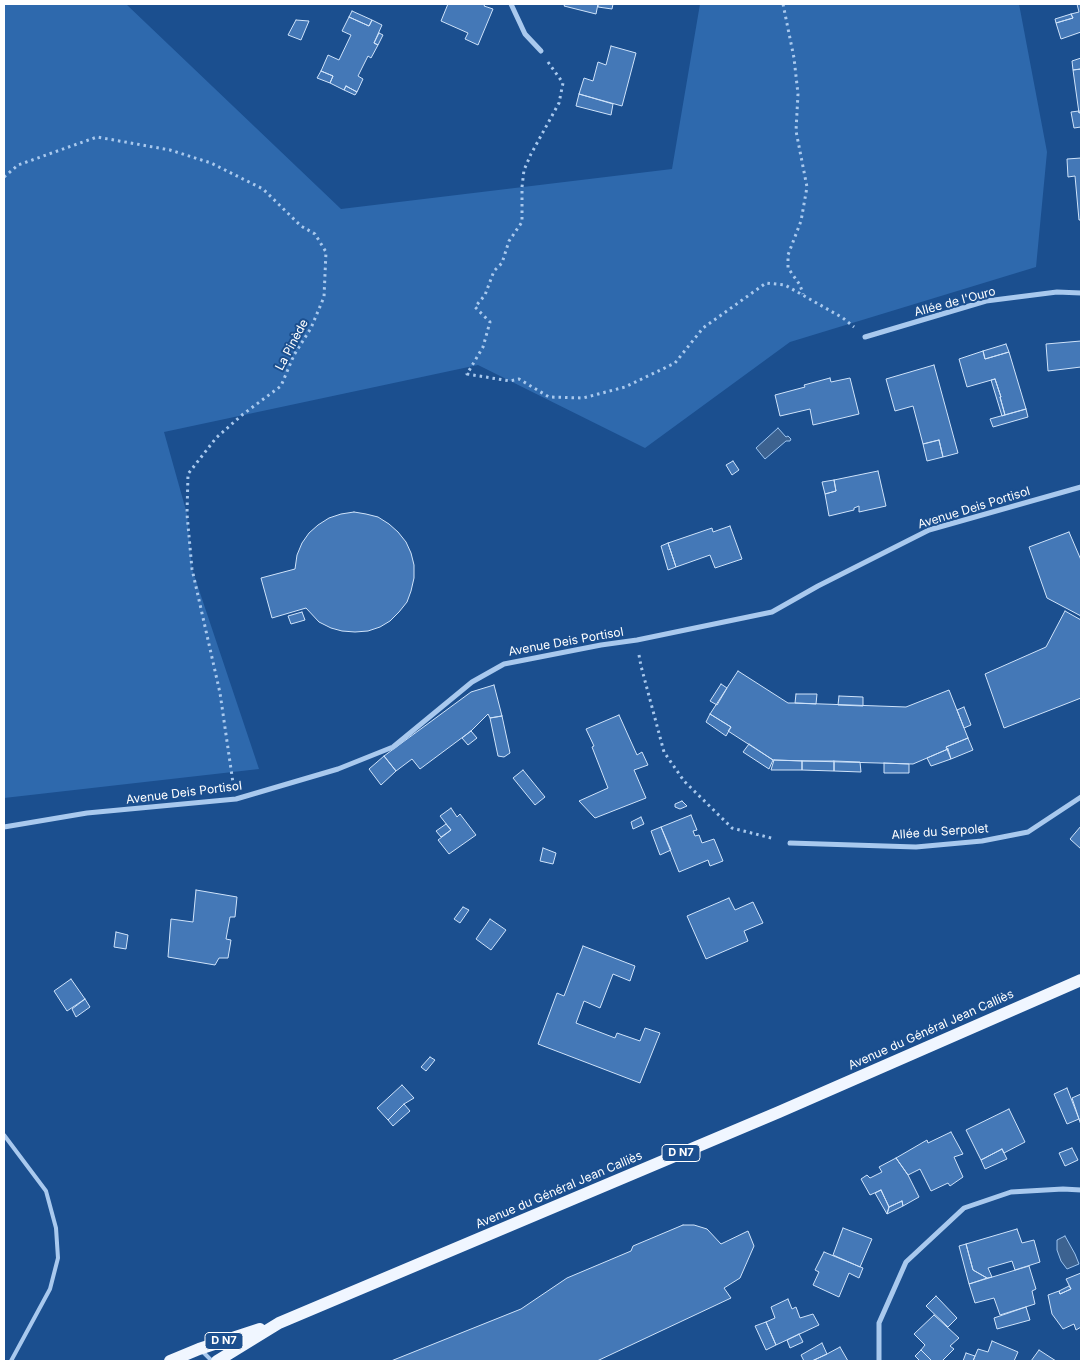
<!DOCTYPE html>
<meta charset="utf-8">
<style>
body{margin:0}
#map{position:relative;width:1085px;height:1365px;overflow:hidden;background:#1b4f8f;font-family:Inter,sans-serif}
canvas{display:block}
.frame{position:absolute;inset:0;border:5px solid #fff;pointer-events:none}
</style>
<div id="map">
<canvas width="1085" height="1365"></canvas>
<div class="frame"></div>
</div>
<script>
const c = document.querySelector('canvas').getContext('2d');
c.lineJoin = 'round';
function fillPath(path, color) { c.fillStyle = color; c.fill(path, 'evenodd'); }
const shape = rows => new Path2D(rows.map(r => 'M' + r).join(''));
function trace(path, color, width, dash) { c.strokeStyle = color; c.lineWidth = width; c.lineCap = dash ? 'butt' : 'round'; c.setLineDash(dash || []); c.stroke(path); }
function write(font, color, halo, rows, align = 'center') {
  c.font = font + ' Inter,sans-serif'; c.lineWidth = 4; c.setLineDash([]); c.textBaseline = 'middle'; c.strokeStyle = halo; c.fillStyle = color; for (const [text, x, y, turn = 0] of rows) {
    c.save(); c.translate(x, y); c.rotate((+turn || 0) * Math.PI / 180); c.textAlign = isNaN(turn) ? turn : align; if (halo) c.strokeText(text, 0, 0); c.fillText(text, 0, 0); c.restore();
  }
}
fillPath(shape([
 [4,4,126,4,341,209,672,169,700,4,1019,4,1047,152,1036,267,790,342,645,448,478,365,164,432,187,514,192,569,259,769,4,798]
]), '#2e69ad');
const water = shape([
 [778,428,786,437,788,436,791,439,790,441,786,441,765,459,756,448,778,428],
 [1065,1236,1075,1254,1079,1264,1067,1269,1061,1261,1057,1250,1057,1240,1065,1236]
]);
fillPath(water, '#3c6290');
trace(water, '#9cc4f0', 1);
const building = shape([
 [448,4,485,4,484,6,493,9,478,45,465,39,468,33,441,21,448,4],
 [565,4,598,4,596,14,564,6,565,4],
 [598,4,613,4,612,9,598,7,598,4],
 [1077,4,1081,4,1081,32,1061,39,1056,23,1073,18,1071,14,1079,12,1077,4],
 [352,11,372,20,369,26,349,17,352,11],
 [1071,14,1073,18,1056,23,1055,19,1071,14],
 [349,17,369,26,372,20,382,25,374,43,378,45,371,58,368,56,358,76,363,79,357,92,346,86,344,90,330,83,333,76,321,71,328,55,339,60,351,35,342,31,349,17],
 [296,20,309,21,301,40,288,35,296,20],
 [379,33,383,35,378,45,374,43,379,33],
 [611,46,636,53,622,106,579,94,584,78,593,81,598,62,606,65,611,46],
 [1081,58,1081,69,1073,70,1072,61,1081,58],
 [1081,69,1081,112,1079,113,1073,70,1081,69],
 [321,71,333,76,330,83,317,78,321,71],
 [346,86,357,92,355,95,344,90,346,86],
 [579,94,613,104,611,115,576,106,579,94],
 [1079,111,1079,113,1081,112,1081,127,1074,128,1071,112,1079,111],
 [1081,158,1081,220,1079,220,1075,176,1068,177,1067,159,1081,158],
 [1081,341,1081,367,1048,371,1046,344,1081,341],
 [1006,344,1009,352,985,359,983,351,1006,344],
 [983,351,985,359,1009,352,1026,409,1005,415,1000,397,1001,397,995,379,967,387,959,359,983,351],
 [934,365,958,453,943,457,939,440,923,444,913,406,895,411,886,379,934,365],
 [830,378,831,382,850,378,859,414,813,425,810,409,780,416,775,395,805,387,804,385,830,378],
 [995,379,1001,397,1000,397,1005,415,1002,416,991,380,995,379],
 [1026,409,1028,417,993,427,990,419,1026,409],
 [939,440,943,457,927,461,923,444,939,440],
 [733,461,739,470,732,475,726,465,733,461],
 [878,471,886,506,859,512,859,506,854,508,854,510,829,516,825,494,836,491,834,480,878,471],
 [834,480,836,491,825,494,822,482,834,480],
 [354,512,366,514,378,517,389,524,398,532,406,542,411,553,414,565,414,578,411,591,407,602,399,612,390,621,380,627,368,631,355,632,342,631,331,628,319,622,306,608,272,618,261,578,295,569,297,555,302,543,309,533,318,525,329,518,341,514,354,512],
 [730,526,742,559,715,568,710,555,676,567,668,543,712,528,713,532,730,526],
 [1069,532,1081,560,1081,616,1047,598,1029,547,1069,532],
 [668,543,676,567,668,570,661,546,668,543],
 [1065,611,1081,620,1081,698,1004,728,985,674,1046,647,1065,611],
 [302,612,305,620,291,624,288,616,302,612],
 [738,671,788,703,795,703,906,707,949,690,968,738,946,747,948,749,913,764,773,760,728,731,731,727,710,714,738,671],
 [721,684,727,688,717,705,710,701,721,684],
 [494,685,502,716,490,718,488,714,471,731,420,769,412,759,396,771,384,756,471,692,494,685],
 [796,694,817,694,816,704,795,703,796,694],
 [839,696,863,697,863,706,838,705,839,696],
 [964,707,971,725,964,728,957,710,964,707],
 [710,714,731,727,726,736,706,722,710,714],
 [619,715,637,755,642,752,648,765,634,770,646,798,595,818,579,801,608,788,592,747,594,746,586,729,619,715],
 [502,716,510,753,504,757,498,756,490,718,502,716],
 [471,731,477,738,468,745,462,738,471,731],
 [968,738,973,750,951,759,946,747,968,738],
 [749,744,773,760,769,769,743,752,749,744],
 [948,749,951,759,931,766,927,758,948,749],
 [384,756,396,771,381,785,369,769,384,756],
 [774,760,802,761,802,770,771,770,774,760],
 [802,761,834,761,834,771,802,770,802,761],
 [834,761,860,762,861,772,834,771,834,761],
 [884,763,909,764,909,773,884,773,884,763],
 [523,770,545,797,535,805,513,778,523,770],
 [682,801,687,806,680,809,675,807,675,804,682,801],
 [451,808,457,817,460,814,476,835,449,854,438,840,451,830,440,816,451,808],
 [691,815,697,830,693,831,695,836,699,835,702,843,714,839,723,861,710,866,708,860,679,872,661,827,691,815],
 [641,817,644,824,633,829,631,822,641,817],
 [446,824,451,830,441,837,436,831,446,824],
 [1081,826,1081,849,1070,839,1081,826],
 [661,827,671,850,660,855,651,831,661,827],
 [543,848,556,853,553,864,540,861,543,848],
 [196,890,237,897,235,917,230,917,226,939,231,940,228,958,219,958,215,965,168,957,171,919,193,922,196,890],
 [729,898,735,910,753,902,763,923,744,931,748,941,706,959,687,916,729,898],
 [463,907,469,910,460,923,454,919,463,907],
 [490,919,506,930,491,950,476,939,490,919],
 [116,932,128,935,126,949,114,947,116,932],
 [583,946,635,966,630,981,613,974,600,1008,584,1001,576,1023,615,1038,617,1033,640,1041,645,1028,660,1033,640,1083,538,1044,557,993,564,996,583,946],
 [71,979,85,999,67,1011,54,991,71,979],
 [85,999,90,1007,76,1017,72,1009,85,999],
 [430,1057,435,1060,426,1071,421,1067,430,1057],
 [402,1085,414,1098,404,1104,388,1120,377,1108,402,1085],
 [1067,1088,1079,1119,1067,1124,1054,1094,1067,1088],
 [1081,1094,1081,1125,1072,1098,1081,1094],
 [404,1104,410,1111,393,1126,388,1120,404,1104],
 [1009,1109,1025,1142,1004,1153,1002,1149,981,1160,966,1130,1009,1109],
 [951,1132,963,1154,954,1157,963,1177,950,1186,948,1183,931,1191,920,1169,908,1175,896,1158,927,1140,928,1143,951,1132],
 [1072,1148,1078,1160,1065,1166,1059,1153,1072,1148],
 [1002,1149,1007,1159,985,1169,981,1160,1002,1149],
 [896,1158,908,1175,919,1197,903,1206,902,1201,889,1207,881,1190,870,1195,861,1179,867,1175,870,1178,882,1172,879,1167,896,1158],
 [881,1190,889,1207,887,1214,875,1193,881,1190],
 [902,1201,903,1206,887,1214,889,1207,902,1201],
 [683,1225,694,1225,707,1229,721,1244,748,1231,754,1246,740,1278,724,1288,731,1298,597,1361,391,1361,521,1309,567,1278,631,1251,633,1246,683,1225],
 [843,1228,872,1239,860,1267,833,1255,843,1228],
 [1017,1229,1022,1243,1034,1240,1040,1262,1015,1270,1012,1261,988,1268,992,1277,987,1278,973,1270,966,1244,1017,1229],
 [966,1244,973,1270,987,1278,969,1284,959,1246,966,1244],
 [824,1252,863,1268,859,1278,849,1273,839,1297,813,1285,819,1272,815,1270,824,1252],
 [1029,1266,1036,1289,1032,1291,1035,1304,1000,1315,994,1298,975,1303,969,1284,1029,1266],
 [1081,1273,1081,1327,1076,1330,1074,1324,1063,1329,1052,1314,1048,1295,1059,1291,1060,1294,1071,1289,1066,1279,1081,1273],
 [1069,1286,1071,1289,1060,1294,1059,1291,1069,1286],
 [936,1296,957,1318,948,1327,926,1306,936,1296],
 [788,1299,792,1309,796,1307,800,1318,813,1314,819,1325,776,1345,766,1322,775,1318,771,1307,788,1299],
 [1026,1307,1030,1320,997,1329,994,1318,1026,1307],
 [934,1315,959,1338,950,1346,954,1349,942,1361,932,1361,921,1350,925,1345,914,1334,934,1315],
 [766,1322,776,1345,766,1350,755,1326,766,1322],
 [799,1334,803,1342,790,1348,787,1340,799,1334],
 [992,1341,1018,1352,1014,1361,973,1361,978,1349,988,1352,992,1341],
 [822,1343,827,1354,812,1361,804,1361,801,1355,822,1343],
 [840,1347,848,1361,812,1361,827,1354,840,1347],
 [921,1350,932,1361,920,1361,915,1356,921,1350],
 [1039,1350,1056,1361,1031,1361,1039,1350],
 [966,1353,975,1356,973,1361,963,1361,966,1353]
]);
fillPath(building, '#4478b7');
trace(building, '#cfe3fa', 1);
trace(shape([
 [783,4,794,58,798,94,796,131,807,187,801,221,788,255,788,268,800,285,803,294],
 [548,62,563,83,559,103,531,154,524,170,522,187,522,222,509,241,502,263,494,271,485,295,475,307,490,322,483,347,467,374,510,381,519,379,549,397,583,398,625,387,675,363,703,328,766,283,785,285,843,318,854,327],
 [4,177,18,165,97,137,170,150,211,163,263,189,301,226,315,234,326,252,324,297,311,328,294,355,281,386,242,415,216,438,188,474,187,514,192,569,220,693,233,783],
 [639,655,641,666,664,752,684,781,732,828,775,839]
]), '#a9c9ee', 3, [2.5, 4]);
trace(shape([
 [4,1135,46,1191,56,1228,58,1258,50,1289,11,1361],
 [202,1351,212,1361]
]), '#a9c9ee', 4);
trace(shape([
 [511,4,525,34,541,51],
 [865,337,986,301,1057,292,1081,293],
 [4,827,87,813,236,799,338,769,393,747,472,682,504,664,601,645,637,640,772,612,818,586,929,530,1081,487],
 [790,843,916,847,982,841,1028,832,1081,797],
 [879,1361,879,1323,906,1262,964,1208,1011,1192,1063,1189,1081,1190]
]), '#a9c9ee', 5);
trace(shape([
 [170,1361,199,1349,260,1329],
 [217,1361,279,1323,779,1112,1081,980]
]), '#f0f6ff', 12);
for (const [x, y, w] of [
 [681,1153,38],
 [224,1341,38]
]) { const box = new Path2D(); box.roundRect(x - w / 2, y - 8.5, w, 17, 4); c.fillStyle = '#1b4f8f'; c.fill(box); trace(box, '#fff', 1); }
write('bold 11px', '#fff', null, [
 ["D N7",681,1153],
 ["D N7",224,1341]
]);
write('12px', '#fff', '#1b4f8f', [
 ["Allée de l'Ouro",955,302,-15],
 ["La Pinède",292,345,-62],
 ["Avenue Deis Portisol",974,508,-17],
 ["Avenue Deis Portisol",566,642,-10],
 ["Avenue Deis Portisol",184,793,-7],
 ["Allée du Serpolet",940,832,-4],
 ["Avenue du Général Jean Calliès",931,1030,-24],
 ["Avenue du Général Jean Calliès",559,1190,-23]
]);
</script>
